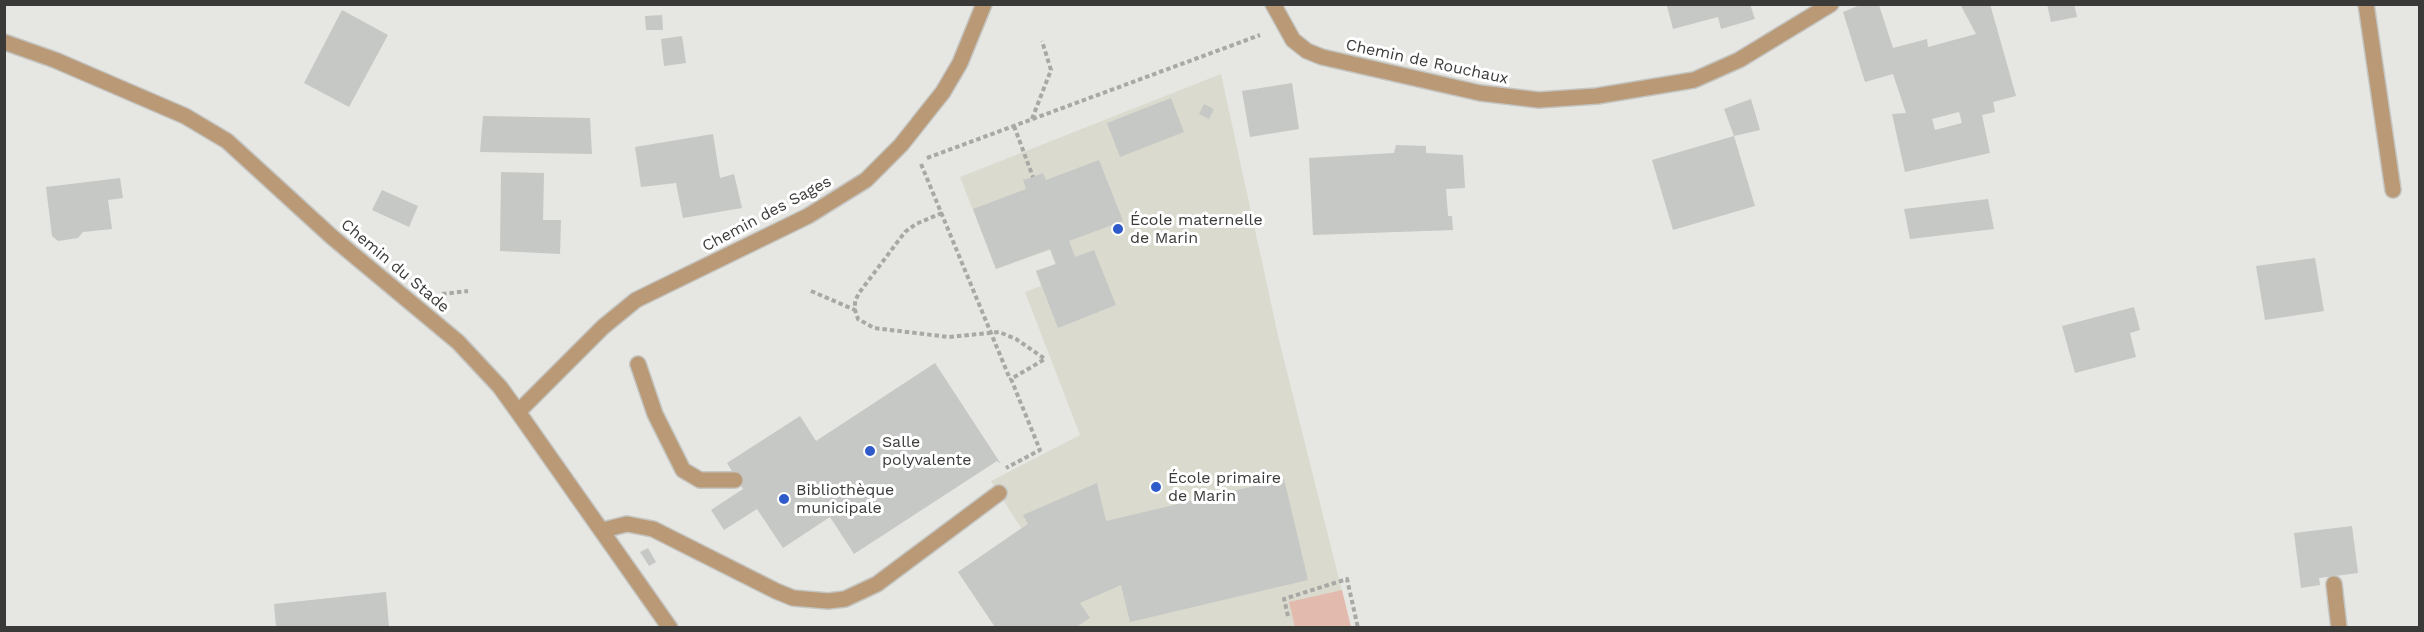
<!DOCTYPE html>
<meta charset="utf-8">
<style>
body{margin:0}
#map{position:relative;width:2424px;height:632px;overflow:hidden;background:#e6e6e3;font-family:"Work Sans",sans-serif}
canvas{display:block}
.frame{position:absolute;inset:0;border:6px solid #3a3a38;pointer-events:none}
</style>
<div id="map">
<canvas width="2424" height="632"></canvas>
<div class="frame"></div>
</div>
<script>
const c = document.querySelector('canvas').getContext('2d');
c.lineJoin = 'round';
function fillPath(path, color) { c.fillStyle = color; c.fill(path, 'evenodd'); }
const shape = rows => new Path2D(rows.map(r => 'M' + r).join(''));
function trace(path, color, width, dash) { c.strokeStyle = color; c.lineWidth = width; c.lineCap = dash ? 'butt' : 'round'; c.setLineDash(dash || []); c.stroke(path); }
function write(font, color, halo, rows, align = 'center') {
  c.font = font + ' "Work Sans",sans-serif'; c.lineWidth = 6; c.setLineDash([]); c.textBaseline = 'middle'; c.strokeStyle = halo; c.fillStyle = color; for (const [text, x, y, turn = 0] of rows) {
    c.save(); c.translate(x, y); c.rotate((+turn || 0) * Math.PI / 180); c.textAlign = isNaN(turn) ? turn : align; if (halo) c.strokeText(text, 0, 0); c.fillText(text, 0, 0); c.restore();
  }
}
fillPath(shape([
 [1221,74,1279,340,1351,627,995,627,958,572,1021,528,991,481,1080,435,1025,292,1041,286,1036,271,1055,264,1050,250,996,269,960,177]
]), '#dbdacf');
fillPath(shape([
 [1342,590,1351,627,1295,627,1289,602]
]), '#e3baae');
fillPath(shape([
 [1673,4,1750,4,1755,19,1721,29,1718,17,1673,29,1667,6],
 [1960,4,1990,4,2016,96,1993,102,1995,112,1982,115,1990,153,1905,172,1892,114,1906,113,1893,74,1865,82,1843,12,1860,5,1879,5,1893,48,1927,39,1928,47,1976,34],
 [1959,112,1962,123,1935,130,1932,119],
 [2047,4,2074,4,2077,17,2051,22],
 [342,10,388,35,349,107,304,83],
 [662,15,663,30,646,30,645,16],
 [682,36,686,63,664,66,661,39],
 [1292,83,1299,129,1250,137,1242,91],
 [1171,98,1184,132,1120,157,1107,123],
 [1751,99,1760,130,1734,136,1724,109],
 [1204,104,1214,109,1209,119,1199,114],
 [483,116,590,118,592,154,480,152],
 [713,134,720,178,734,174,742,208,683,218,676,183,641,187,635,147],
 [1734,136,1755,206,1673,230,1652,160],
 [1396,145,1426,146,1426,153,1463,155,1465,188,1446,189,1448,216,1452,216,1453,230,1313,235,1309,158,1394,153],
 [1099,160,1123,221,1069,241,1075,257,1094,250,1116,305,1058,328,1036,271,1056,264,1050,249,996,269,973,209,1026,189,1023,180,1033,177,1043,173,1046,180],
 [501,172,544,173,543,220,561,220,560,254,500,251],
 [120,178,123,198,108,200,112,229,83,232,78,238,58,241,52,236,46,187],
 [382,190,418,206,409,227,372,210],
 [1988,199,1994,229,1910,239,1904,209],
 [2315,258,2324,311,2265,320,2256,266],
 [2134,307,2140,330,2130,333,2136,357,2075,373,2062,326],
 [935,363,1001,464,997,461,854,554,830,517,783,548,757,509,724,530,711,510,743,489,727,463,800,416,816,441],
 [1284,479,1308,580,1130,622,1121,585,1080,603,1090,618,1076,627,995,627,958,572,1028,524,1023,515,1097,483,1106,521],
 [2352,526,2358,573,2319,578,2320,585,2301,588,2294,533],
 [648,548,656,562,649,566,640,552],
 [386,592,389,627,276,627,274,604]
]), '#c6c8c5');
const lane = shape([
 [2366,4,2393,190],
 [638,364,655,414,683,470,700,480,735,480],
 [603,530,627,524,653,529,776,591,793,598,828,601,845,599,877,584,999,493],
 [2334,584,2339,628]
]);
const street = shape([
 [1273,4,1293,40,1307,51,1322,57,1480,93,1539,100,1597,96,1694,80,1739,60,1831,4],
 [4,42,55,60,185,116,227,141,332,237,458,342,500,387,518,412,670,628],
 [518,412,603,327,636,300,808,216,866,180,901,145,943,92,960,63,984,4]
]);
trace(lane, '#c4c4c1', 18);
trace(street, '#c4c4c1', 18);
trace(shape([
 [1032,119,1051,70,1042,41],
 [1014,126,1033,177],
 [927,158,1260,35],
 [921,164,1010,379],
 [942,213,916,224,905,232,859,293,855,301,855,310,858,319,874,328,949,337,999,332,1016,339,1045,359,1011,379,1040,450,1006,468],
 [811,291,855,310],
 [442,294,468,291],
 [1288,616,1284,599,1347,579,1358,628]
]), '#a8a8a5', 4, [4.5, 3]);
trace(lane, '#b99976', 15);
trace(street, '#b99976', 15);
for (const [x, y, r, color] of [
 [1118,229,6,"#2f5aca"],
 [870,451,6,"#2f5aca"],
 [1156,487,6,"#2f5aca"],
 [784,499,6,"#2f5aca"]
]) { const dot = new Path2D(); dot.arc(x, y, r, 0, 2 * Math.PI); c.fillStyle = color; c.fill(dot); trace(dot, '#fff', 2); }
write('16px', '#3a3a38', '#fff', [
 ["Chemin de Rouchaux",1427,62,12],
 ["Chemin des Sages",767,214,-28],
 ["Chemin du Stade",395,266,40]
]);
write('16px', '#3a3a38', '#fff', [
 ["École maternelle",1130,220],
 ["de Marin",1130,238],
 ["Salle",882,442],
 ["polyvalente",882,460],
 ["École primaire",1168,478],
 ["de Marin",1168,496],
 ["Bibliothèque",796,490],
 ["municipale",796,508]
], 'left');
</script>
